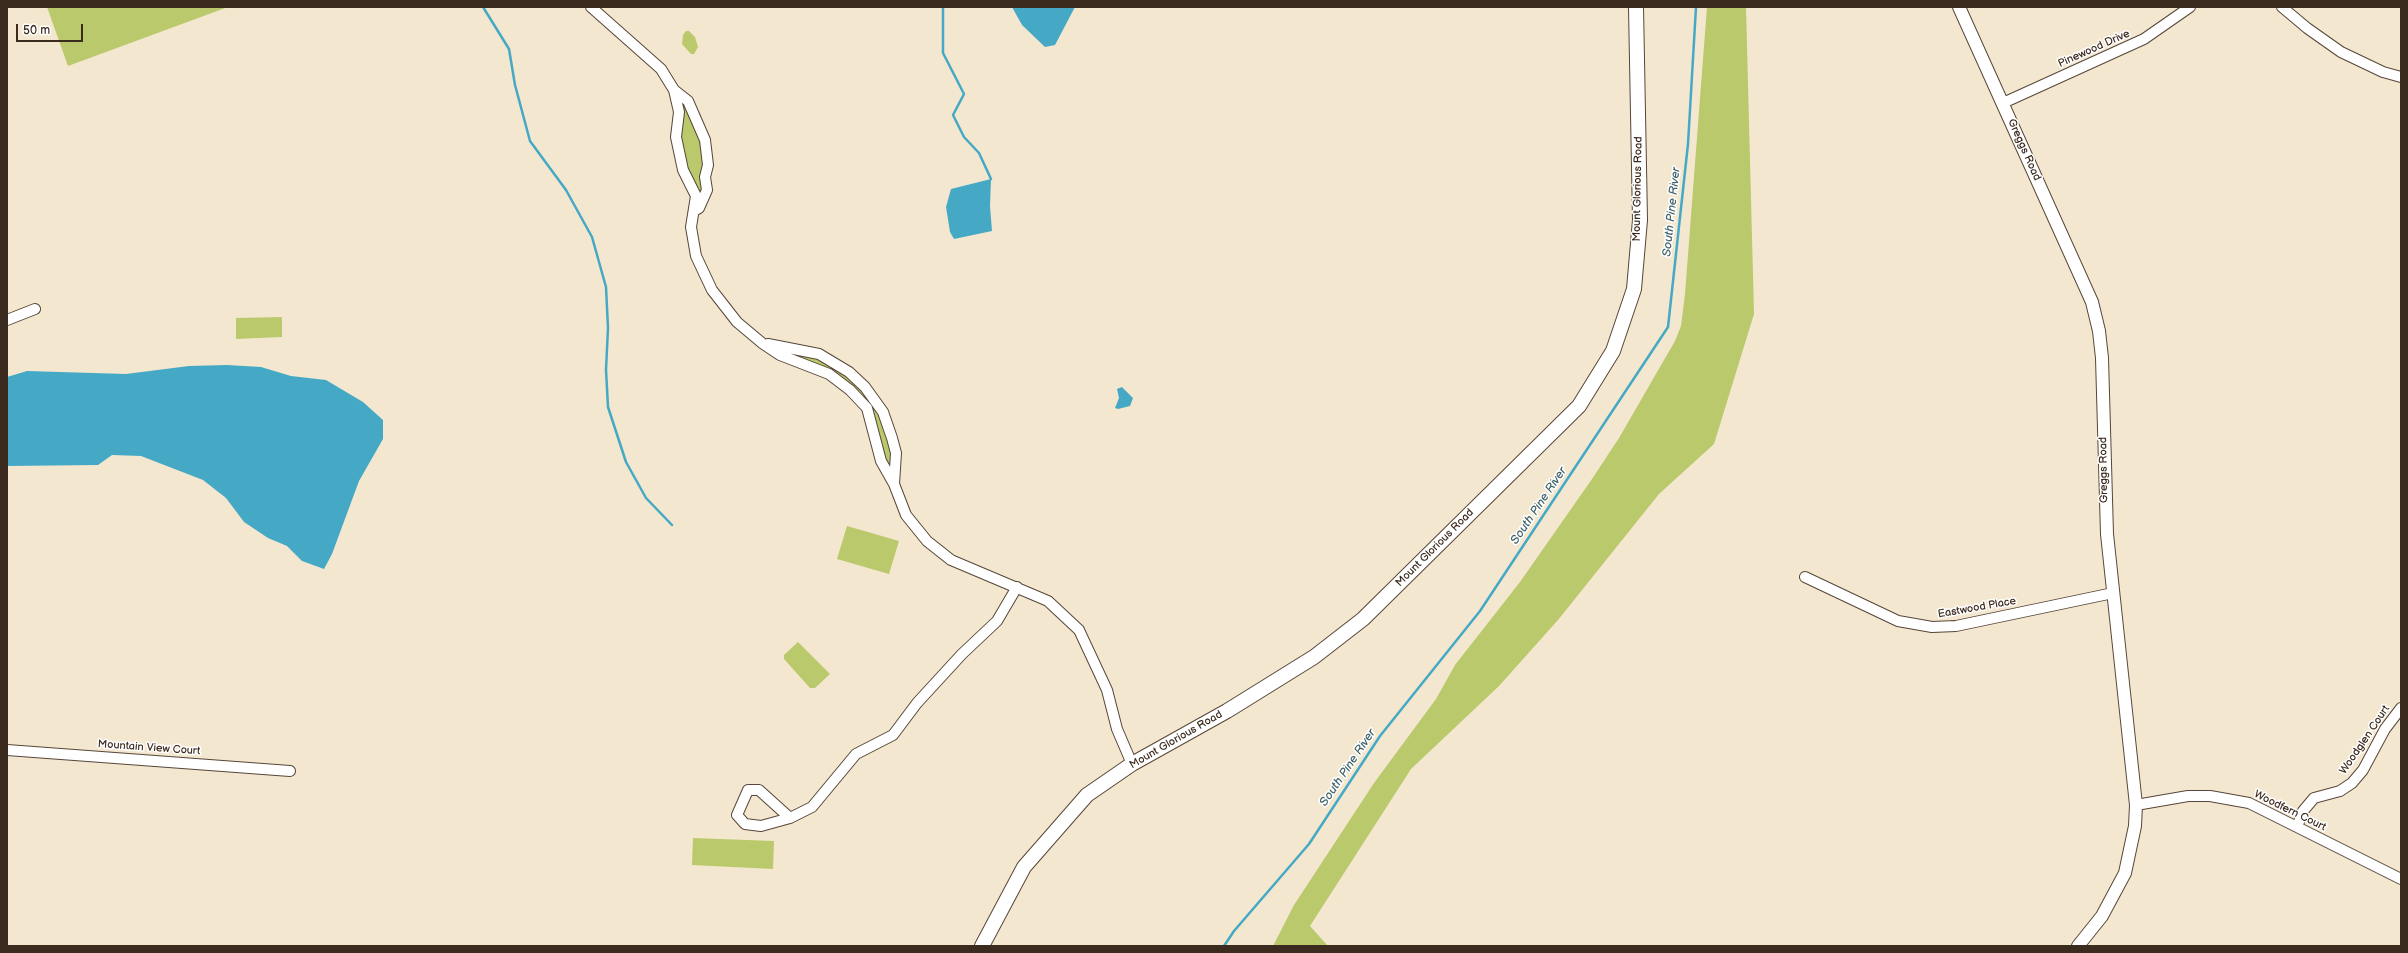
<!DOCTYPE html>
<style>
body{margin:0}
#map{position:relative;width:2408px;height:953px;overflow:hidden;background:#f4e7d0;font-family:"Balsamiq Sans",sans-serif}
canvas{display:block}
.frame{position:absolute;inset:0;border:8px solid #3b2a1e;pointer-events:none}
.scale{position:absolute;left:16px;top:24px;width:67px;height:18px;box-sizing:border-box;border:2px solid #3b2a1e;border-top:0;padding-left:5px;font-size:12px;line-height:14px;white-space:nowrap;color:#3b2a1e;-webkit-text-stroke:3px #fff;paint-order:stroke}
</style>
<div id="map">
<canvas width="2408" height="953"></canvas>
<div class="frame"></div>
<div class="scale">50 m</div>
</div>
<script>
const c = document.querySelector('canvas').getContext('2d');
c.lineJoin = 'round';
function fillPath(path, color) { c.fillStyle = color; c.fill(path, 'evenodd'); }
const shape = rows => new Path2D(rows.map(r => 'M' + r).join(''));
function trace(path, color, width, dash) { c.strokeStyle = color; c.lineWidth = width; c.lineCap = dash ? 'butt' : 'round'; c.setLineDash(dash || []); c.stroke(path); }
function write(font, color, halo, rows, align = 'center') {
  c.font = font + ' "Balsamiq Sans",sans-serif'; c.lineWidth = 3; c.setLineDash([]); c.textBaseline = 'middle'; c.strokeStyle = halo; c.fillStyle = color; for (const [text, x, y, turn = 0] of rows) {
    c.save(); c.translate(x, y); c.rotate((+turn || 0) * Math.PI / 180); c.textAlign = isNaN(turn) ? turn : align; if (halo) c.strokeText(text, 0, 0); c.fillText(text, 0, 0); c.restore();
  }
}
fillPath(shape([
 [47,7,228,7,68,66],
 [1707,7,1746,7,1754,314,1714,444,1659,494,1558,620,1499,686,1411,769,1310,926,1328,946,1273,946,1294,905,1374,783,1436,699,1455,665,1520,582,1592,479,1619,438,1675,341,1681,326,1685,294],
 [686,31,689,31,695,37,698,47,694,54,691,54,682,44,683,35],
 [674,90,688,101,705,140,707,190,696,196,683,170],
 [282,317,282,337,236,339,236,318],
 [776,346,813,352,865,387,892,438,894,484,867,408,850,390],
 [847,526,899,541,889,574,837,559],
 [798,642,830,674,815,688,810,688,784,659,784,655],
 [693,838,774,841,773,869,692,865]
]), '#bac96b');
fillPath(shape([
 [1012,7,1075,7,1055,45,1045,47,1022,25],
 [991,179,990,206,992,231,954,239,950,232,946,207,951,189],
 [227,365,261,367,291,376,326,380,363,402,383,420,383,439,359,481,332,554,324,569,302,561,287,546,268,538,244,522,226,498,203,480,141,456,112,455,98,465,7,466,7,377,27,371,126,374,189,366],
 [1122,387,1133,398,1130,406,1118,409,1115,408,1119,398,1117,389]
]), '#45a9c5');
trace(shape([
 [483,7,509,49,515,85,530,141,566,190,592,237,606,287,608,328,606,370,608,407,626,462,646,498,672,525],
 [943,7,943,53,964,94,953,115,964,137,979,153,991,179],
 [1224,946,1234,931,1309,844,1380,736,1480,611,1668,327,1688,144,1696,7]
]), '#45a9c5', 2.5);
const minor = shape([
 [591,7,661,69,674,90,679,112,676,137,683,170,696,196,691,227,696,256,712,290,737,322,762,343,780,355,829,374,850,390,867,408,881,461,894,484,906,515,927,541,951,560,1048,601,1079,630,1107,690,1117,729,1132,764],
 [2282,7,2307,28,2341,52,2383,72,2401,77],
 [674,90,688,101,705,140,708,165,705,177,707,190,699,208,694,211],
 [2003,103,2144,39,2190,7],
 [7,320,35,309],
 [768,344,819,354,849,372,865,387,883,412,892,438,896,453,894,484],
 [1805,577,1898,621,1932,627,1956,626,2113,593],
 [7,750,290,771],
 [2136,805,2188,796,2210,796,2249,803,2401,879],
 [790,818,759,790,748,790,737,815,745,824,761,826,790,818,812,807,856,754,893,735,917,703,962,654,997,621,1017,587],
 [2297,827,2303,811,2314,798,2340,791,2352,783,2363,770,2385,729,2401,708]
]);
const tertiary = shape([
 [1959,7,2092,302,2099,331,2102,358,2107,534,2136,805,2135,826,2125,873,2102,916,2078,946]
]);
const secondary = shape([
 [982,946,1024,867,1087,795,1132,764,1227,711,1314,657,1363,619,1579,406,1613,351,1634,289,1640,220,1636,7]
]);
trace(minor, '#574639', 12);
trace(tertiary, '#574639', 14);
trace(secondary, '#574639', 16);
trace(minor, '#fff', 10);
trace(tertiary, '#fff', 12);
trace(secondary, '#fff', 14);
write('11px', '#3b2a1e', '#fff', [
 ["Pinewood Drive",2094,49,-24],
 ["Greggs Road",2024,150,66],
 ["Mount Glorious Road",1638,189,-89],
 ["Greggs Road",2104,470,-91],
 ["Mount Glorious Road",1435,548,-45],
 ["Eastwood Place",1977,608,-10],
 ["Mount Glorious Road",1176,740,-30],
 ["Woodglen Court",2365,740,-56],
 ["Mountain View Court",149,748,4],
 ["Woodfern Court",2290,811,26]
]);
write('italic 12px', '#406369', '#fff', [
 ["South Pine River",1672,212,-84],
 ["South Pine River",1539,506,-56],
 ["South Pine River",1348,768,-56]
]);
</script>
